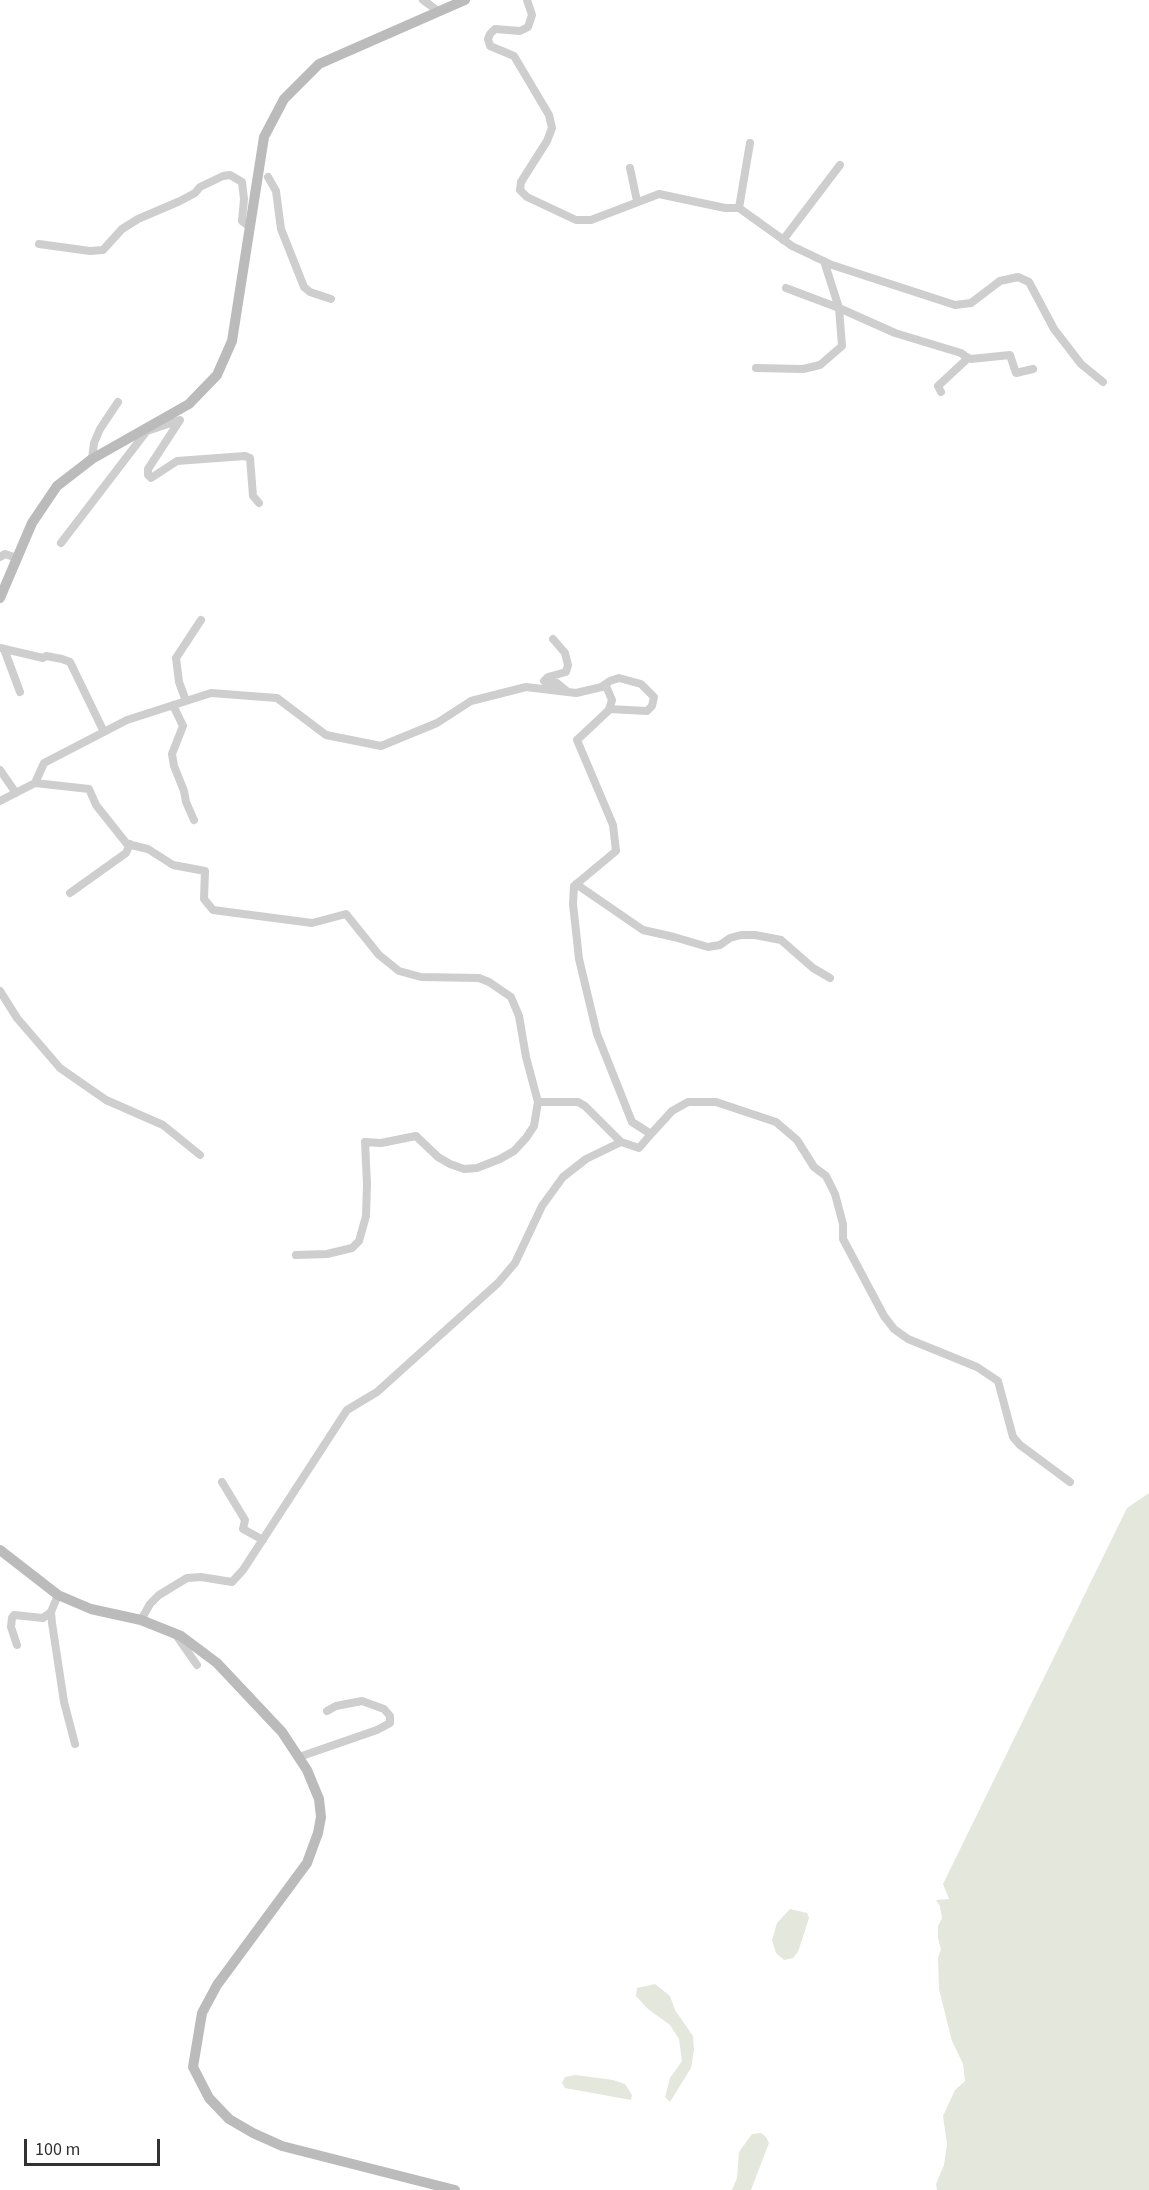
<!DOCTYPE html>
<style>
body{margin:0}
#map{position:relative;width:1149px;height:2190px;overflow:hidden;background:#fff;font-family:"Source Sans 3",sans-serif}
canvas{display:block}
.scale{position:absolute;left:24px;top:2139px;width:136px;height:27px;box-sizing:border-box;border:3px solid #313131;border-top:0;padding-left:8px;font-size:18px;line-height:21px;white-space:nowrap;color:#313131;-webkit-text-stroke:4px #fff;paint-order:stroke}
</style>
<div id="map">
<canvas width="1149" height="2190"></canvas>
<div class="scale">100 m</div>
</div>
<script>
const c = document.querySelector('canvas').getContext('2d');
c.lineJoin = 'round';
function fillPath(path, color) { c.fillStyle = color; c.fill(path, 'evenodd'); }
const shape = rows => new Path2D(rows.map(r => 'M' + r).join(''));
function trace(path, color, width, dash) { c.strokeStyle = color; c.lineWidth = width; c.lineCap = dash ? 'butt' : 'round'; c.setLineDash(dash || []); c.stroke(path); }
fillPath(shape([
 [1149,1493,1149,2190,937,2190,936,2184,944,2165,947,2144,943,2116,955,2090,965,2081,963,2064,952,2041,939,1989,938,1958,941,1949,938,1938,938,1926,942,1918,940,1906,936,1900,949,1899,943,1884,1127,1508],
 [790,1909,807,1913,809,1918,798,1952,793,1958,784,1960,776,1953,772,1940,777,1923],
 [655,1984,670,1996,675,2010,693,2036,694,2050,691,2068,670,2102,665,2097,670,2078,682,2061,679,2039,670,2025,648,2009,636,1996,637,1988],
 [576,2075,613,2080,625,2084,632,2095,631,2100,565,2088,562,2083,565,2077],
 [761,2133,766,2137,769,2143,751,2190,732,2190,737,2178,739,2152,752,2134]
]), '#e4e7db');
trace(shape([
 [423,0,438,11],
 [527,0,532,15,528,27,520,31,495,29,490,34,488,39,490,46,514,56,549,115,552,128,547,141,521,182,520,190,527,197,576,220,591,220,659,194,725,208,739,208,792,246,832,265,955,305,971,303,1000,281,1018,277,1029,282,1054,329,1081,364,1103,382],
 [630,168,637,201],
 [268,177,276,191,281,229,304,287,310,292,331,299],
 [739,208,750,143],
 [783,240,840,165],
 [39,244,90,251,103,250,122,229,138,219,180,201,195,193,200,187,223,176,230,175,242,182,244,199,242,221,250,227],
 [786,288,839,308,895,333,961,353,965,356,966,360,938,386,941,392],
 [965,356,971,359,1010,355,1016,373,1033,369],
 [756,368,803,369,820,365,842,346,839,308,824,261],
 [147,431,180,420,148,469,148,475,151,478,177,461,245,456,250,458,253,496,259,503],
 [92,459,94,443,100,429,118,402],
 [61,543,149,428],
 [0,557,5,554,17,558],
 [553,639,565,653,568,665,566,672,548,677,544,681,557,683,568,692],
 [0,648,43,658,46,656,62,659,70,662,104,732],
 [4,649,20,692],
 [601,687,610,681,619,678,641,684,654,697,652,706,647,711,609,709],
 [186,701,179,682,176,658,201,620],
 [173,705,183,726,172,754,174,766,184,791,186,802,194,820],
 [0,770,16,793],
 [0,801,35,783,44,763,127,720,211,693,277,698,326,735,381,746,437,723,471,701,526,687,576,693,606,686,612,700,609,710,577,740,613,825,616,851,574,886,573,904,579,959,597,1034,632,1122,651,1134,639,1148,621,1142,585,1106,578,1102,538,1102,526,1057,519,1016,511,997,489,982,479,978,421,977,399,971,379,955,346,914,312,923,213,910,204,899,205,871,173,865,148,849,127,844,96,805,89,789,35,783],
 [576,884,643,930,674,937,708,947,720,945,730,938,741,935,755,935,781,940,813,968,830,978],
 [70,893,126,853,130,844],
 [0,991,17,1018,60,1068,106,1100,163,1125,200,1155],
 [651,1134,672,1111,688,1102,716,1102,776,1122,797,1140,814,1167,826,1176,835,1194,843,1224,843,1239,884,1316,894,1329,908,1339,977,1367,998,1381,1013,1437,1020,1445,1070,1482],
 [296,1255,327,1254,352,1248,359,1241,366,1216,367,1184,365,1142,381,1143,416,1136,438,1157,450,1164,464,1169,477,1168,500,1159,514,1151,526,1138,534,1126,538,1102],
 [222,1482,245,1520,243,1529,263,1540],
 [58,1595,51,1612,52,1623,64,1702,75,1744],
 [141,1620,150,1604,159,1595,187,1578,201,1577,232,1582,243,1570,347,1410,377,1392,498,1283,515,1263,542,1206,563,1177,586,1159,621,1142],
 [176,1635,197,1665],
 [17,1645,11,1627,12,1618,14,1615,43,1618,51,1612],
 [299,1757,377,1730,390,1723,390,1716,384,1709,362,1701,336,1706,327,1711]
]), '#cecece', 8);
trace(shape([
 [0,598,32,523,57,486,92,459,189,404,217,375,232,341,264,137,284,99,319,64,465,0],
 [0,1550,58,1595,91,1609,141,1620,181,1636,217,1663,282,1732,307,1770,319,1799,321,1817,318,1833,307,1863,217,1985,202,2013,193,2067,209,2098,229,2119,253,2133,282,2146,455,2190]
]), '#bbb', 10);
</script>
